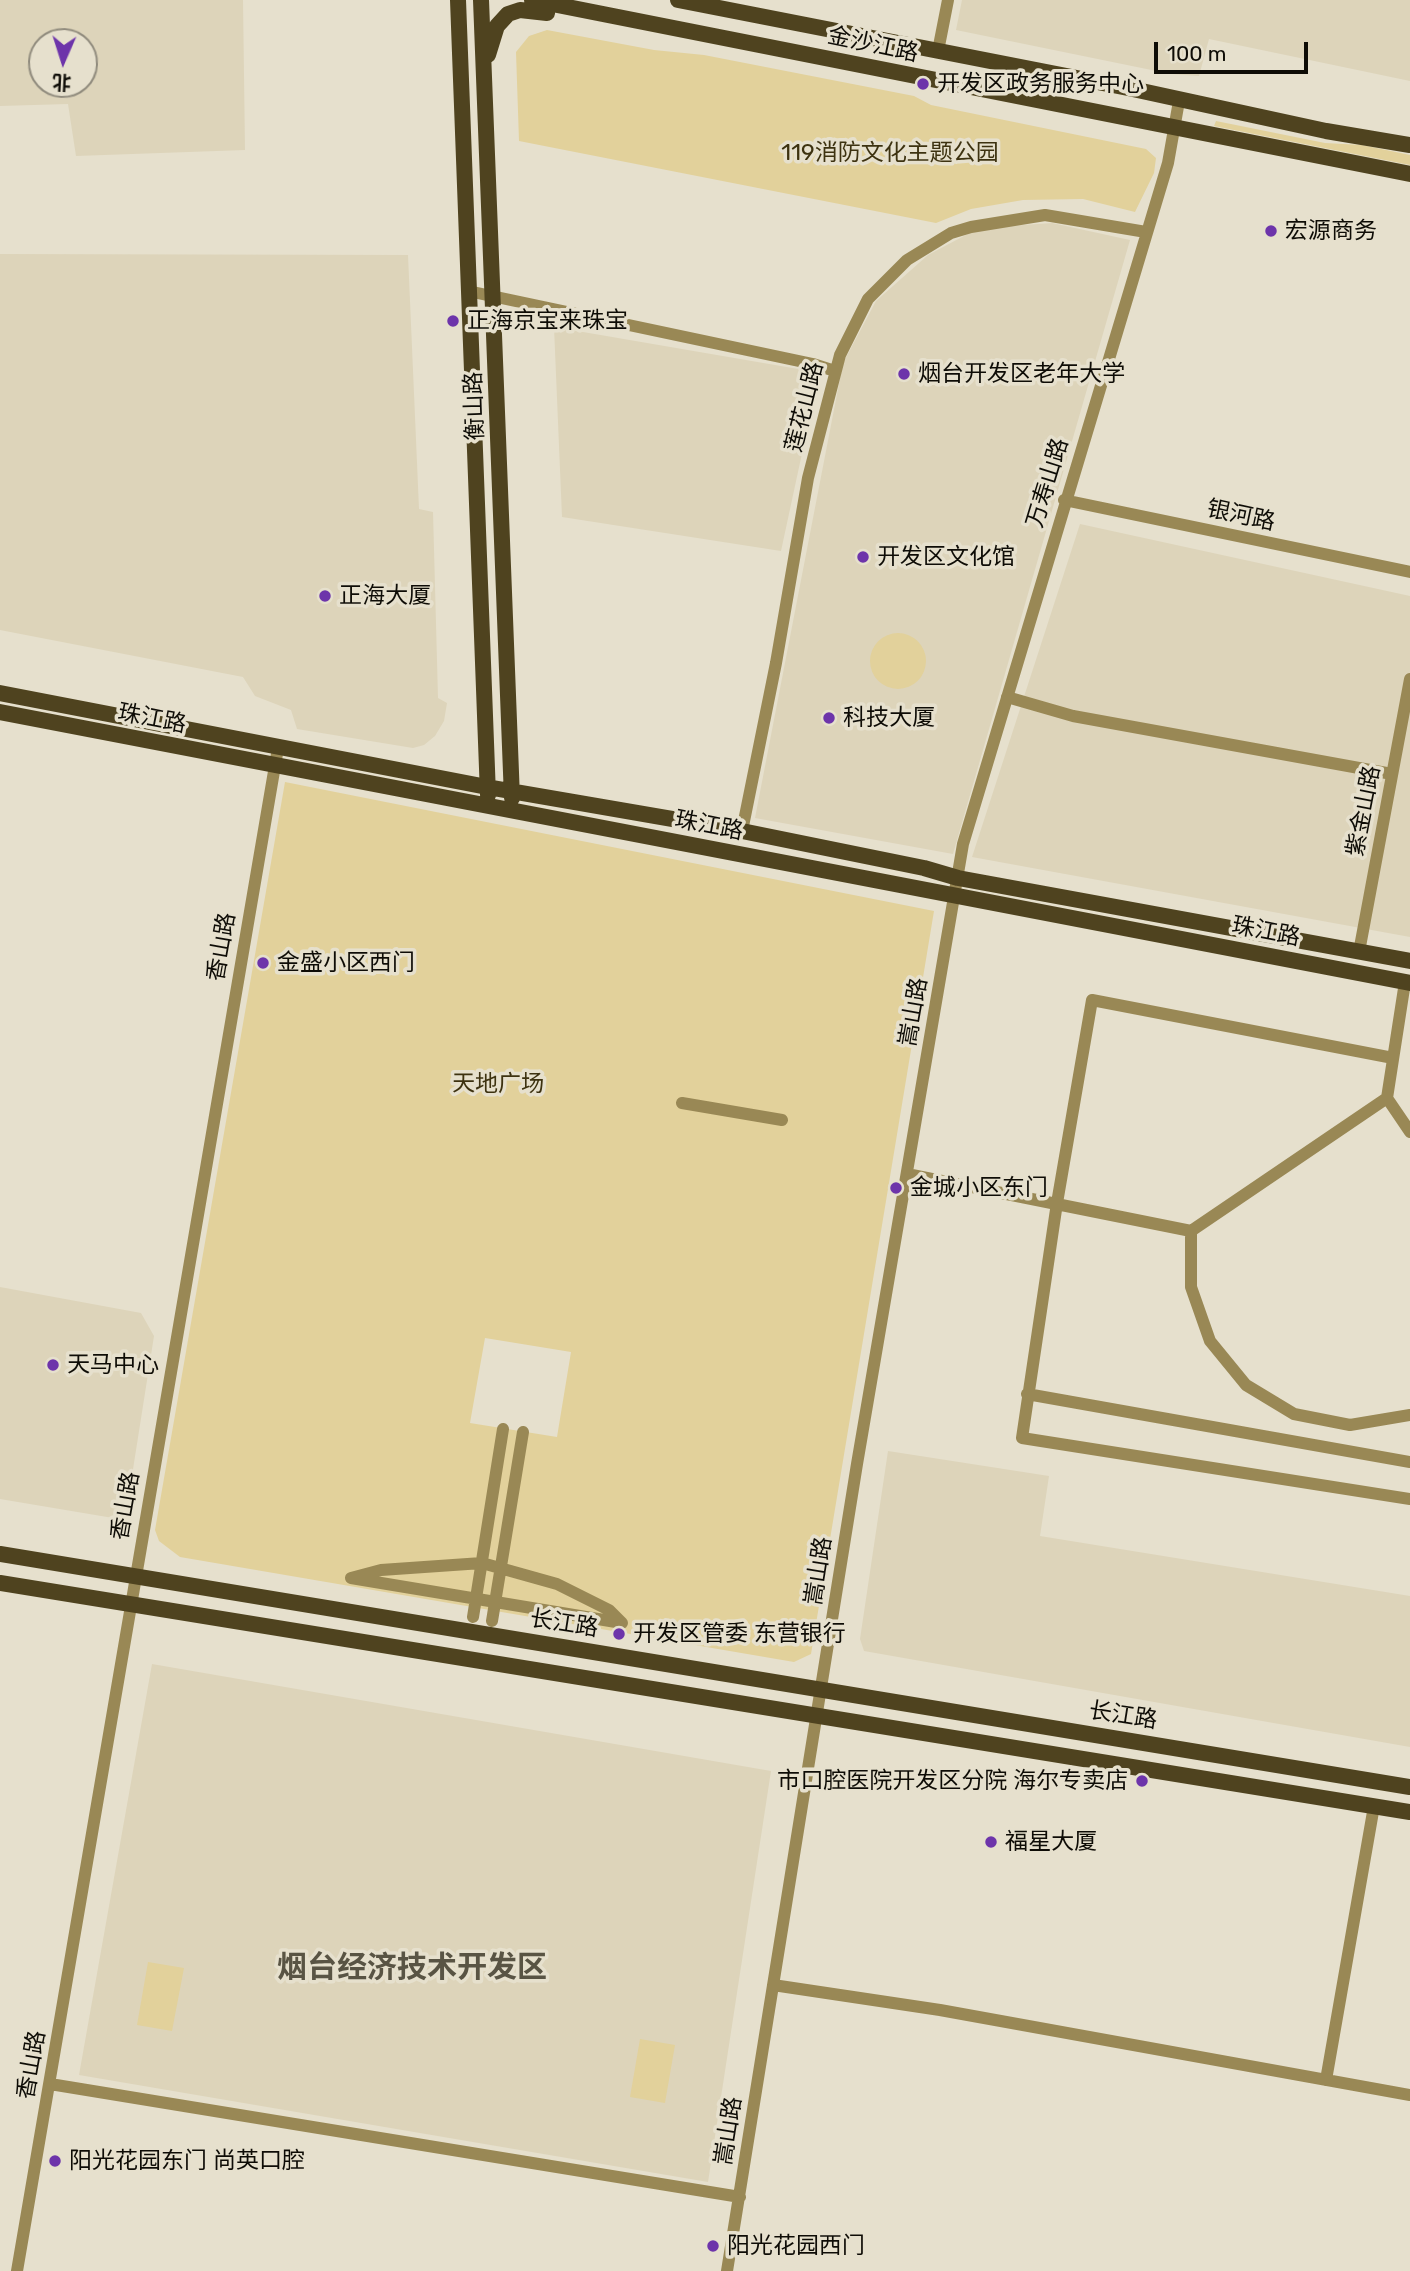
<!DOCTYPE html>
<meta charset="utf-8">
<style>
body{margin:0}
#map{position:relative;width:1410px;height:2271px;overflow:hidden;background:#e6e0cd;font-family:Rubik,"Noto Sans SC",sans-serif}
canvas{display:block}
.north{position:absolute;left:28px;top:28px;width:70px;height:70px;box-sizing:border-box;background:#e6e0cd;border:2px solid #908b7d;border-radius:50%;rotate:183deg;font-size:19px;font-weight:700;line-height:28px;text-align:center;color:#0e0c06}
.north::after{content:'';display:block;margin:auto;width:24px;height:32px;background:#6d34aa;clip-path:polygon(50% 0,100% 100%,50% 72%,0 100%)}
.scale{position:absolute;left:1154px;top:42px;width:154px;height:32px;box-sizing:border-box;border:4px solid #0e0c06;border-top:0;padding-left:9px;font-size:21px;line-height:24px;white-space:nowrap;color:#0e0c06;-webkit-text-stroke:5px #e6e0cd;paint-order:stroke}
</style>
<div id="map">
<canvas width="1410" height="2271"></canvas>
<div class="north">北</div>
<div class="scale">100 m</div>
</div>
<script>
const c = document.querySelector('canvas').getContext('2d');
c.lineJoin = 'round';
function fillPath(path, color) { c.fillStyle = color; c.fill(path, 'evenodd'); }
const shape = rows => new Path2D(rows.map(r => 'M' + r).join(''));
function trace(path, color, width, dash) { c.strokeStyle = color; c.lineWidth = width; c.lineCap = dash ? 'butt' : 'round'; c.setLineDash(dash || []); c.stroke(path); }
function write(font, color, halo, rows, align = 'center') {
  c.font = font + ' Rubik,"Noto Sans SC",sans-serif'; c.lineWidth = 7; c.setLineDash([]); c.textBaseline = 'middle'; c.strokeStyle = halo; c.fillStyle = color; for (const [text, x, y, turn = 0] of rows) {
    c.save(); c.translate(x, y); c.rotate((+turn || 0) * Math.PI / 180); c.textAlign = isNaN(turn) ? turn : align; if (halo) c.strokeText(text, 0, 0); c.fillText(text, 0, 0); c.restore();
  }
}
fillPath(shape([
 [0,0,243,0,245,150,76,156,68,104,0,106],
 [42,42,84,42,84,84,42,84],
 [962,0,1410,0,1410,81,1209,39,1199,76,1171,74,956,30],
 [1052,223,1130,240,953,854,755,818,843,363,876,301,928,255,979,228],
 [0,254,408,255,419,509,433,512,438,698,447,703,444,721,435,736,424,745,413,748,297,729,291,710,255,696,243,677,0,630],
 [554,327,810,371,818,379,781,551,562,517],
 [1080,524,1410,596,1410,937,972,857],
 [0,1287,141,1313,154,1336,125,1520,0,1499],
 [888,1451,1049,1476,1040,1536,1410,1596,1410,1747,864,1651,860,1639],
 [152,1664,771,1771,708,2182,79,2075]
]), '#ddd4ba');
fillPath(shape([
 [547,30,654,50,704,55,914,96,931,105,1146,149,1156,158,1154,173,1135,212,1083,199,1023,200,971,209,936,223,519,141,516,52,529,36],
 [1216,121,1325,143,1362,145,1410,155,1410,165,1214,126],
 '870 661a28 28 0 1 1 56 0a28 28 0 1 1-56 0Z',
 [285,782,934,911,811,1654,794,1662,180,1557,159,1541,155,1530],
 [485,1338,571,1352,557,1437,470,1423],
 [148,1962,184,1968,172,2031,137,2025],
 [640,2039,675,2045,665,2103,630,2097]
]), '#e2d19b');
trace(shape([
 [938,51,948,0],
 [468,291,813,364,835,371],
 [1064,500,1410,572],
 [1007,697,1073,716,1392,774],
 [742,831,776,663,808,478,840,355,868,299,907,260,951,233,971,227,1045,215,1146,232],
 [1359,952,1410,679],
 [1405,982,1387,1098,1410,1132],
 [1393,1058,1092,1000,1057,1203,1022,1438,1410,1499],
 [1387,1098,1191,1231,1191,1287,1210,1341,1246,1385,1294,1414,1350,1425,1410,1415],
 [682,1103,782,1120],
 [907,1174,1191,1231],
 [1027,1394,1410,1462],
 [482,1563,557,1584,609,1610,622,1623,351,1578,381,1570,482,1563],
 [473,1617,503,1429],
 [492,1621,523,1432],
 [773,1985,940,2010,1410,2095],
 [1326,2080,1374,1806],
 [50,2084,740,2197],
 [17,2271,278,748],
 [727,2271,857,1464,963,844,1168,163,1179,101]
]), '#985', 12);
trace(shape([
 [458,0,488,795],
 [481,0,512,798],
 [532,0,1410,174],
 [678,0,1128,88,1326,131,1410,145],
 [488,55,497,26,508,14,520,10,547,13],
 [0,693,487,787,742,831,924,868,958,878,1410,961],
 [0,712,1410,983],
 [0,1554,1410,1787],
 [0,1583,1410,1812]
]), '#4f431f', 16);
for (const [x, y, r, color] of [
 [923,84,7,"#6d34aa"],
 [1271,231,7,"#6d34aa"],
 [453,321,7,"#6d34aa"],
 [904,374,7,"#6d34aa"],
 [863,557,7,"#6d34aa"],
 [325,596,7,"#6d34aa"],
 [829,718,7,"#6d34aa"],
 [263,963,7,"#6d34aa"],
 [896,1188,7,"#6d34aa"],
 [53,1365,7,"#6d34aa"],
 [619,1634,7,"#6d34aa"],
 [1142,1781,7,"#6d34aa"],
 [991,1842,7,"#6d34aa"],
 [55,2161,7,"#6d34aa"],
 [713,2246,7,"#6d34aa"]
]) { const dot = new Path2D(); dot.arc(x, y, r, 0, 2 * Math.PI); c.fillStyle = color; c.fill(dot); trace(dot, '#e6e0cd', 2.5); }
write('23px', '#0e0c06', '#e6e0cd', [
 ["金沙江路",873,45,12],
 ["衡山路",475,406,-92],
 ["莲花山路",805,407,-76],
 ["万寿山路",1048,483,-73],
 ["银河路",1241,516,12],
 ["珠江路",152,719,11],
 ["紫金山路",1364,811,-79],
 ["珠江路",709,826,11],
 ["珠江路",1266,932,11],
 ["香山路",222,947,-80],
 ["嵩山路",914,1012,-80],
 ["香山路",126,1506,-80],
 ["嵩山路",819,1571,-81],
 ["长江路",564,1624,9],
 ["长江路",1123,1716,9],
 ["香山路",32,2065,-80],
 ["嵩山路",729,2131,-81]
]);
write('23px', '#0e0c06', '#e6e0cd', [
 ["开发区政务服务中心",937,84],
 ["宏源商务",1285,231],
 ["正海京宝来珠宝",467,321],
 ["烟台开发区老年大学",918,374],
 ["开发区文化馆",877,557],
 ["正海大厦",339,596],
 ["科技大厦",843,718],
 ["金盛小区西门",277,963],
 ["金城小区东门",910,1188],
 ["天马中心",67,1365],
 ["开发区管委 东营银行",633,1634],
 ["市口腔医院开发区分院 海尔专卖店",1128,1781,"right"],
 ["福星大厦",1005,1842],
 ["阳光花园东门 尚英口腔",69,2161],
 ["阳光花园西门",727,2246]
], 'left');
write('23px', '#3d3210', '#e6e0cd', [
 ["119消防文化主题公园",890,153],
 ["天地广场",498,1084]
]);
write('bold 30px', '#595444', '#e6e0cd', [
 ["烟台经济技术开发区",412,1968]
]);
</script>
